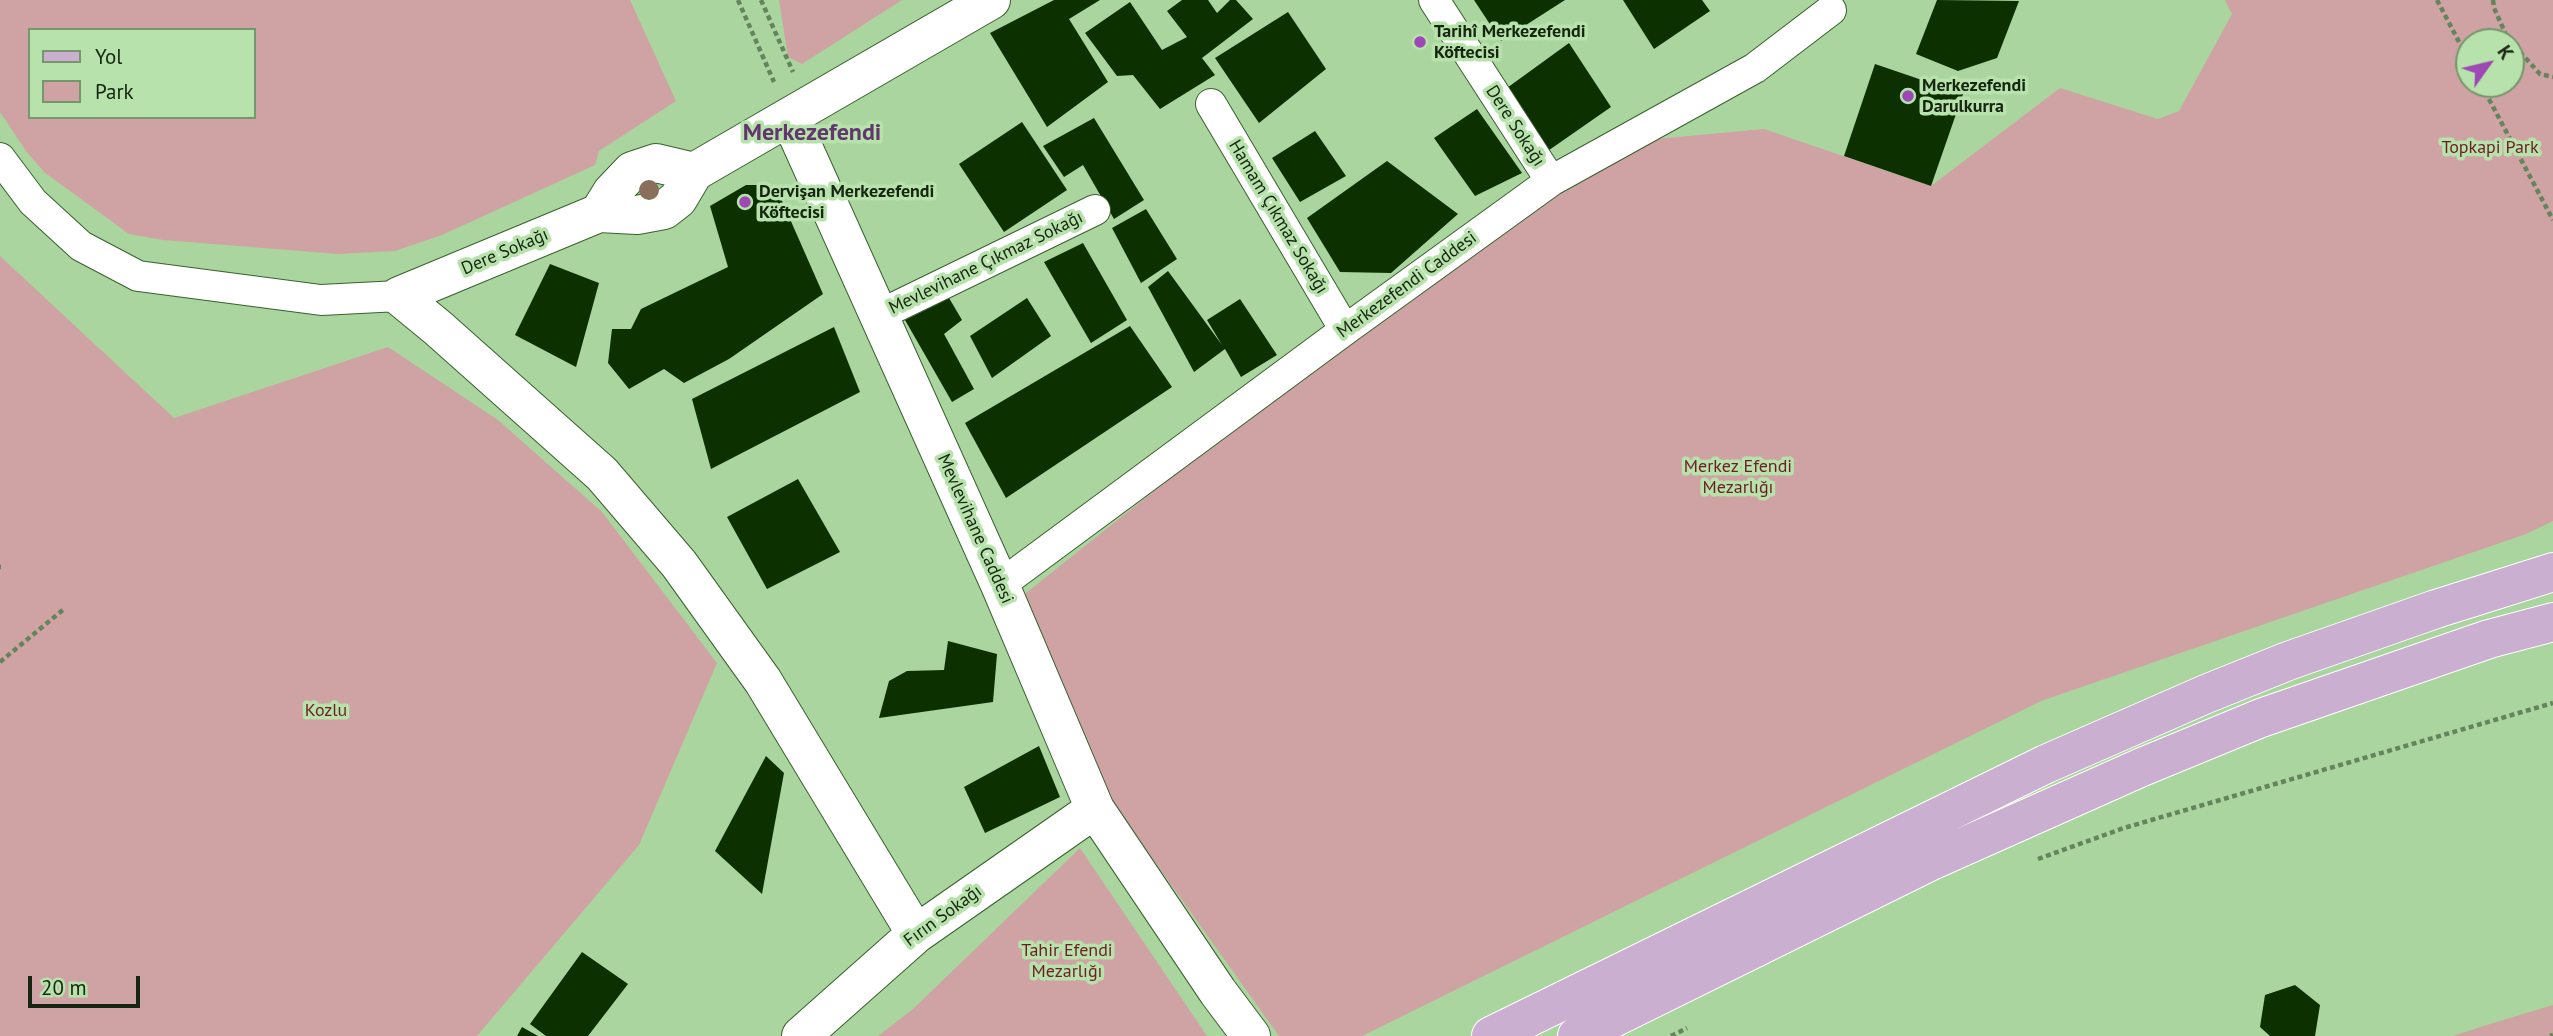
<!DOCTYPE html>
<meta charset="utf-8">
<style>
body{margin:0}
#map{position:relative;width:2553px;height:1036px;overflow:hidden;background:#aad59e;font-family:"PT Sans",sans-serif}
canvas{display:block}
.legend{position:absolute;left:28px;top:28px;width:228px;height:91px;box-sizing:border-box;background:#b7e2ab;border:2px solid #76966d;margin:0;padding:9px 12px;list-style:none;font-size:21px;color:#152510}
.legend li{display:flex;align-items:center;gap:14px;height:35px}
.legend b{width:35px;border:2px solid #76966d}
.north{position:absolute;left:2455px;top:28px;width:70px;height:70px;box-sizing:border-box;background:#b7e2ab;border:2px solid #76966d;border-radius:50%;rotate:56deg;font-size:19px;font-weight:700;line-height:28px;text-align:center;color:#152510}
.north::after{content:'';display:block;margin:auto;width:24px;height:32px;background:#9e48b5;clip-path:polygon(50% 0,100% 100%,50% 72%,0 100%)}
.scale{position:absolute;left:28px;top:976px;width:112px;height:32px;box-sizing:border-box;border:4px solid #152510;border-top:0;padding-left:9px;font-size:21px;line-height:24px;white-space:nowrap;color:#152510;-webkit-text-stroke:5px #b7e2ab;paint-order:stroke}
</style>
<div id="map">
<canvas width="2553" height="1036"></canvas>
<ul class="legend">
<li><b style="height:9px;background:#caafd1"></b>Yol</li>
<li><b style="height:19px;background:#cfa3a3"></b>Park</li>
</ul>
<div class="north">K</div>
<div class="scale">20 m</div>
</div>
<script>
const c = document.querySelector('canvas').getContext('2d');
c.lineJoin = 'round';
function fillPath(path, color) { c.fillStyle = color; c.fill(path, 'evenodd'); }
const shape = rows => new Path2D(rows.map(r => 'M' + r).join(''));
function trace(path, color, width, dash) { c.strokeStyle = color; c.lineWidth = width; c.lineCap = dash ? 'butt' : 'round'; c.setLineDash(dash || []); c.stroke(path); }
function write(font, color, halo, rows, align = 'center') {
  c.font = font + ' "PT Sans",sans-serif'; c.lineWidth = 7; c.setLineDash([]); c.textBaseline = 'middle'; c.strokeStyle = halo; c.fillStyle = color; for (const [text, x, y, turn = 0] of rows) {
    c.save(); c.translate(x, y); c.rotate((+turn || 0) * Math.PI / 180); c.textAlign = isNaN(turn) ? turn : align; if (halo) c.strokeText(text, 0, 0); c.fillText(text, 0, 0); c.restore();
  }
}
fillPath(shape([
 [0,0,630,0,676,101,599,151,595,165,442,235,395,251,338,254,163,240,129,234,44,172,26,151,0,112],
 [30,30,254,30,254,117,30,117],
 [779,0,902,0,802,64,788,57],
 [2225,0,2553,0,2553,521,2526,534,2041,701,1362,1036,1279,1036,1115,806,1021,597,1298,376,1562,192,1656,139,1764,129,1931,186,2060,88,2158,119,2179,111,2232,14],
 [2469,42,2511,42,2511,84,2469,84],
 [0,256,174,418,388,347,498,420,602,512,717,663,639,845,477,1036,0,1036],
 [1080,848,1207,1036,878,1036,913,1009],
 [2553,1005,2553,1036,2453,1036,2490,1024]
]), '#cfa3a3');
fillPath(shape([
 [1054,0,1100,0,1069,19,1108,82,1047,127,990,33],
 [1182,0,1208,0,1217,13,1230,0,1236,0,1253,19,1202,58,1215,75,1160,109,1133,75,1117,76,1085,33,1130,2,1162,50,1187,37,1167,11],
 [1474,0,1565,0,1501,41],
 [1623,0,1702,0,1710,11,1654,49],
 [1937,0,2019,1,1997,58,1958,71,1916,54],
 [1288,12,1326,69,1259,123,1215,58],
 [1569,43,1611,107,1542,155,1500,93],
 [1875,64,1963,94,1931,186,1844,156],
 [1477,109,1522,173,1475,196,1434,138],
 [1094,118,1144,200,1114,219,1083,165,1064,177,1043,146],
 [1022,122,1067,190,1004,232,959,164],
 [1315,131,1346,176,1300,202,1272,158],
 [1387,161,1458,214,1391,273,1340,272,1307,218],
 [746,185,775,185,823,294,729,359,684,383,664,369,629,389,608,363,612,329,631,329,641,309,728,267,710,206],
 [1146,209,1177,259,1141,283,1112,228],
 [1083,243,1127,320,1091,343,1044,262],
 [550,264,599,283,576,367,515,335],
 [1168,271,1222,345,1207,320,1240,299,1277,355,1241,377,1225,349,1194,372,1148,287],
 [949,298,962,320,944,334,974,389,952,402,905,320],
 [1027,298,1051,336,992,378,970,336],
 [1130,326,1172,387,1006,498,965,423],
 [834,327,860,392,711,469,692,399],
 [798,479,840,552,767,589,727,517],
 [948,641,997,654,993,702,879,718,889,681,907,671,944,670],
 [1039,746,1060,797,985,833,964,787],
 [766,756,784,773,762,894,715,851],
 [582,952,628,984,588,1036,546,1036,530,1024],
 [2295,985,2320,1005,2315,1036,2270,1036,2260,1027,2265,995],
 [522,1027,538,1036,517,1036]
]), '#0c3000');
const minor = shape([
 [1434,0,1551,181],
 [1211,104,1345,330],
 [0,158,33,202,81,246,138,276,321,300,399,296],
 [877,316,1095,210],
 [1000,585,1345,330,1551,181,1755,68,1831,10]
]);
const tertiary = shape([
 [790,118,1000,585,1095,809,1218,992,1251,1036],
 [599,213,637,215,664,210,678,199,694,172],
 [916,934,763,681,679,564,602,474,438,328,399,296,599,213,612,192,632,171,656,163,694,172,991,0],
 [801,1036,916,934,1095,809]
]);
const primary = shape([
 [1491,1036,2046,764,2206,694,2288,661,2436,609,2553,572],
 [1577,1036,1929,862,2142,767,2261,718,2489,639,2553,622]
]);
trace(minor, '#3a602f', 32);
trace(tertiary, '#3a602f', 40);
trace(primary, '#fff', 40);
trace(shape([
 [738,0,774,82],
 [761,0,793,72],
 [2437,0,2469,61],
 [2493,0,2494,8,2508,39,2540,74,2553,77],
 [2481,84,2553,220],
 [0,567,1,567],
 [0,662,64,609],
 [2038,859,2124,828,2553,703],
 [1671,1036,1687,1028],
 [2550,1036,2553,1035]
]), '#65845d', 4.5, [5, 3.5]);
trace(minor, '#fff', 30);
trace(tertiary, '#fff', 38);
trace(primary, '#caafd1', 38);
c.fillStyle = '#8a6f5c';
for (const [x, y] of [
 [649,190]
]) { c.beginPath(); c.arc(x, y, 10, 0, 2 * Math.PI); c.fill(); }
for (const [x, y, r, color] of [
 [1420,42,7,"#9e48b5"],
 [1908,96,7,"#9e48b5"],
 [745,202,7,"#9e48b5"]
]) { const dot = new Path2D(); dot.arc(x, y, r, 0, 2 * Math.PI); c.fillStyle = color; c.fill(dot); trace(dot, '#b7e2ab', 2.5); }
write('bold 18px', '#152510', '#b7e2ab', [
 ["Tarihî Merkezefendi",1434,32],
 ["Köftecisi",1434,53],
 ["Merkezefendi",1922,86],
 ["Darulkurra",1922,107],
 ["Dervişan Merkezefendi",759,192],
 ["Köftecisi",759,213]
], 'left');
write('18px', '#152510', '#b7e2ab', [
 ["Dere Sokağı",1515,126,57],
 ["Hamam Çıkmaz Sokağı",1278,217,59],
 ["Dere Sokağı",505,252,-23],
 ["Mevlevihane Çıkmaz Sokağı",986,263,-26],
 ["Merkezefendi Caddesi",1407,285,-36],
 ["Mevlevihane Caddesi",975,529,66],
 ["Fırın Sokağı",943,916,-36]
]);
write('18px', '#6f1c26', '#b7e2ab', [
 ["Topkapi Park",2490,148],
 ["Merkez Efendi",1738,467],
 ["Mezarlığı",1738,488],
 ["Kozlu",326,711],
 ["Tahir Efendi",1067,951],
 ["Mezarlığı",1067,972]
]);
write('bold 24px', '#61376d', '#b7e2ab', [
 ["Merkezefendi",812,133]
]);
</script>
